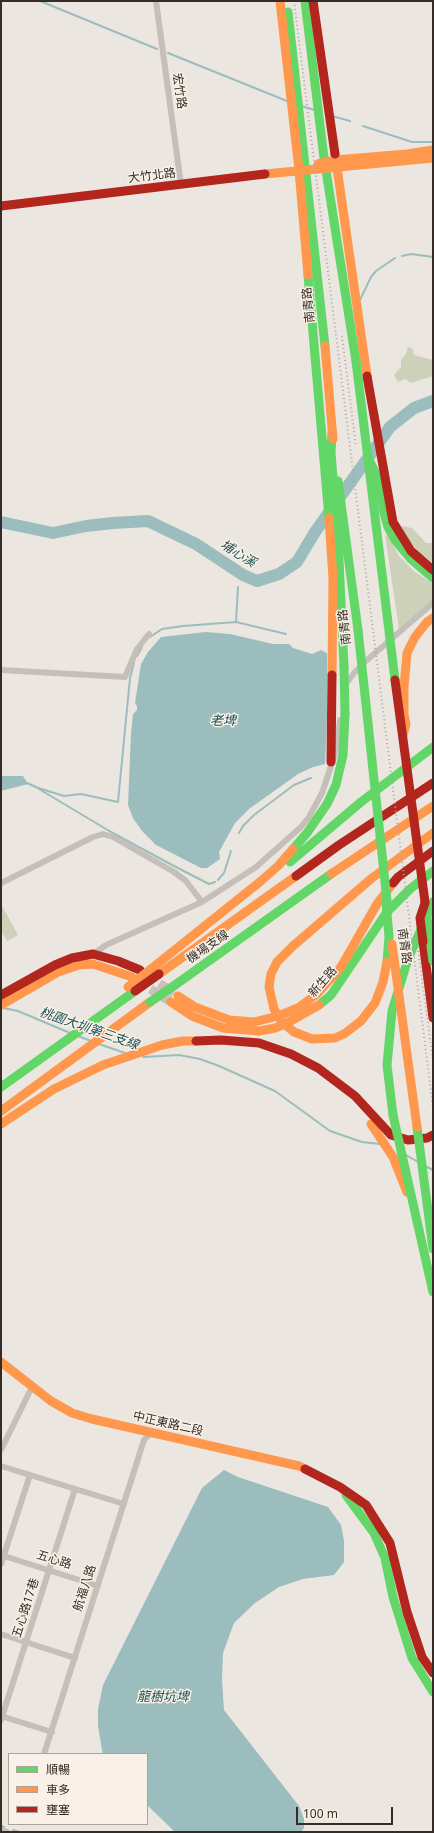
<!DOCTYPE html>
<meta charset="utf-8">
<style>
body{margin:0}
#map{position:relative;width:434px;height:1833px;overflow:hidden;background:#ece6e0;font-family:"Noto Sans","Noto Sans TC",sans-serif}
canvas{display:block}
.frame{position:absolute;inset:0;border:2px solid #362c27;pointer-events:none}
.legend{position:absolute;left:8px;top:1753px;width:140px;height:72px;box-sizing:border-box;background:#f9f1e7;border:1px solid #aba29a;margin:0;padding:5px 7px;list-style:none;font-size:12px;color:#362c27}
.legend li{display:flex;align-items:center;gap:8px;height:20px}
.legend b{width:20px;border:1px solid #aba29a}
.scale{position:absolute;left:296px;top:1807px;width:97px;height:18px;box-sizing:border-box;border:2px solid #362c27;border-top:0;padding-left:5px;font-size:12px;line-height:14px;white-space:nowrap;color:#362c27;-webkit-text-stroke:3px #f9f1e7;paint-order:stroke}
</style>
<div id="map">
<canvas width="434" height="1833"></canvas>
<div class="frame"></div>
<ul class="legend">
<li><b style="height:5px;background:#63d668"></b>順暢</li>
<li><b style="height:5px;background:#ff974d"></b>車多</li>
<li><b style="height:5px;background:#b3261e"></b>壅塞</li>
</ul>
<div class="scale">100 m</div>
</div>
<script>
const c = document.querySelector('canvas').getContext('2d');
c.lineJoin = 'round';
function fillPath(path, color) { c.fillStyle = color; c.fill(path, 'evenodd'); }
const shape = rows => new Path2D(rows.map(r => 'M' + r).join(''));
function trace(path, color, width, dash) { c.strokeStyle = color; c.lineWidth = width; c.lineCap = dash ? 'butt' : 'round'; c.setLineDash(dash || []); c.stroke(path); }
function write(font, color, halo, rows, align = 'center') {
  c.font = font + ' "Noto Sans","Noto Sans TC",sans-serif'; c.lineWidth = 3; c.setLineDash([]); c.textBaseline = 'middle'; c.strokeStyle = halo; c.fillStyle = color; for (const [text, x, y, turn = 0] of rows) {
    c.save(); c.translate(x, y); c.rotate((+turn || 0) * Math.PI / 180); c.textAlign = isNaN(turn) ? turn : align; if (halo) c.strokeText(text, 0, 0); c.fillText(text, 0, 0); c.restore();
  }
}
fillPath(shape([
 [408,347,413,349,414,355,433,360,433,376,411,383,405,379,398,382,394,375,401,367,401,360,406,354],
 [402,526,412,528,426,543,433,543,433,563,419,552,403,533],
 [385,535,389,537,399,556,414,571,433,584,433,600,399,629],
 [1,904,18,935,7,941,1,931]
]), '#cdd1ba');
fillPath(shape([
 [206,632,230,634,273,644,289,644,293,648,312,654,321,650,327,653,327,718,325,764,313,767,298,774,249,809,235,823,219,852,220,859,207,868,201,868,156,845,142,831,133,818,128,805,131,733,133,714,137,710,137,706,135,703,141,664,148,652,161,637],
 [1,776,23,776,28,784,1,791],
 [224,1470,238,1477,328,1507,341,1525,344,1541,344,1562,334,1575,303,1579,279,1587,255,1603,234,1623,223,1653,222,1680,224,1710,299,1806,304,1819,304,1828,301,1832,175,1832,147,1805,147,1754,103,1754,102,1750,98,1726,98,1709,103,1685,202,1488]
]), '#9cbdbd');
trace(shape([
 [40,1,157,49],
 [168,53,287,101],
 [302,106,314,110],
 [332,116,350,121],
 [363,126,412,142,433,142],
 [402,256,411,254,433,257],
 [360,300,371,277,376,271,395,258],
 [236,622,286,634],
 [150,637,162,629,183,626,236,622,238,587],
 [137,656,142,647],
 [27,783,36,787],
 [35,787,64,796,81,794,118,802,130,678,134,663],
 [39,789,111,832,174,866,209,884,215,882],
 [239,833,243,826,254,815,294,785,311,778],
 [218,880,224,873,231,851],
 [3,1008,18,1011,70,1033],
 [78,1036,91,1041],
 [99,1044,125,1053],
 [143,1057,179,1055,200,1059,219,1066,275,1091,330,1131,362,1142,380,1144],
 [406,1155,418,1162],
 [425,1166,433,1170],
 [1,1826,4,1827],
 [13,1830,19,1832]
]), '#9cbdbd', 2);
trace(shape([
 [1,522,53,533,86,526,113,523,148,521,196,544,243,575,257,581,279,574,297,562,315,532,390,427,414,408,433,401]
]), '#9cbdbd', 12);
trace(shape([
 [148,976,174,993],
 [139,982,171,1002]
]), '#c8c1bb', 9, [9, 4.5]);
trace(shape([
 [156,1,181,185],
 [1,670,125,677,137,649,149,634],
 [345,685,355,672,367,660,433,603],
 [1,883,93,837,103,834,113,837,174,872,186,881,202,902],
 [92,955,106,945,202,902,256,867,301,827,309,817,322,793,337,748,340,720],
 [1,1450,32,1387],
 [1,1466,124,1504],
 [4,1556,98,1586],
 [1,1564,30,1475],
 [1,1634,75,1658],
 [1,1716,52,1732],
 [1,1720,75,1489],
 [44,1754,144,1440,152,1432],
 [1,1830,7,1832]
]), '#c5bfb9', 6);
trace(shape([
 [305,1,324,158,356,361],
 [288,12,325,346],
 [308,275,329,518],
 [332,432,331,453,338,539,344,667],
 [368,458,378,478,384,513,388,527,395,540,411,559,433,578],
 [338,481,358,630],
 [293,849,307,833,327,804,336,785,343,755,345,714],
 [290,862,361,802,433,747],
 [175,985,331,874],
 [319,1005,331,995,387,912,410,889,433,871],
 [1,1087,135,991],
 [393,1115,387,1065,392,1011,408,959,433,902],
 [346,1495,374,1533,385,1558,393,1597,412,1658,433,1692]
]), '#63d668', 9);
trace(shape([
 [280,1,299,170,308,275],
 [335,154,367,376],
 [318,164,335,160,407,154,433,150],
 [265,174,433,158],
 [325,346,333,439],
 [329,518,333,579,332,675],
 [403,735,406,724,404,715,404,687,407,653,415,637,427,622,433,618],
 [331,874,433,806],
 [293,946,372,878,433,833],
 [151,969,261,881,278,866,293,849],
 [159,974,296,876],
 [178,996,195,1007,229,1020,254,1022,278,1016,298,1008,317,994,341,967,377,904,393,883],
 [171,1002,192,1016,223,1028,259,1031,275,1028,287,1023,319,1005],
 [1,1005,58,972,79,965,93,964,132,977],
 [1,1111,150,1002],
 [1,1124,54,1089,103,1065,162,1045,183,1041,196,1041],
 [371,1124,393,1157,407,1192],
 [1,1362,51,1401,72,1413,92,1419,299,1466,305,1469]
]), '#ff974d', 9);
trace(shape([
 [313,1,335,154],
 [1,206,265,174],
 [367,376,393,522,411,551,433,570],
 [331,762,332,675],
 [296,876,339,845,433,783],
 [393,883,398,877,433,851],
 [423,942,433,1018],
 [1,995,55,965,72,958,93,954,118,961,140,970],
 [196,1041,221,1040,259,1043,291,1054,318,1068,355,1096,391,1135,408,1140,427,1138,433,1135],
 [305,1469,340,1487,366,1505,390,1543,407,1612,422,1657,433,1673]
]), '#b3261e', 9);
trace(shape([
 [294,1,433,1108],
 [342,336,356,447],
 [416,935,433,1060]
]), '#ada7a3', 2, [1, 3]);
trace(shape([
 [356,361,395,680],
 [358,630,388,910],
 [344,667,345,714],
 [386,902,389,937,387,962],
 [425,902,433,961],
 [150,1002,175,985],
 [393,1115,433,1292],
 [417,1127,433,1249]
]), '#63d668', 9);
trace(shape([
 [392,944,417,1127],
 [293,946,277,962,271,974,269,987,274,1009,282,1022,294,1032,312,1039,335,1038,344,1034,361,1021,375,1003,383,982,387,962],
 [128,987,151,969]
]), '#ff974d', 9);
trace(shape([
 [395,680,425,902],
 [423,942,420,918,425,903],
 [135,991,159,974]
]), '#b3261e', 9);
write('12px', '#362c27', '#f9f1e7', [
 ["宏竹路",179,91,82],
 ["大竹北路",152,176,-7],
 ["南青路",309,305,-96],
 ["南青路",345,627,-97],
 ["南青路",404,946,82],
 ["機場支線",208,947,-35],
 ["新生路",323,982,-49],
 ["中正東路二段",168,1424,13],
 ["五心路",54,1560,17],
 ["航福八路",85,1588,-72],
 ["五心路17巷",26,1608,-72]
]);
write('italic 13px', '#1d5256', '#f9f1e7', [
 ["埔心溪",238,554,32],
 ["老埤",223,721],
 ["桃園大圳第三支線",89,1029,19],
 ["龍樹坑埤",163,1697]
]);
</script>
